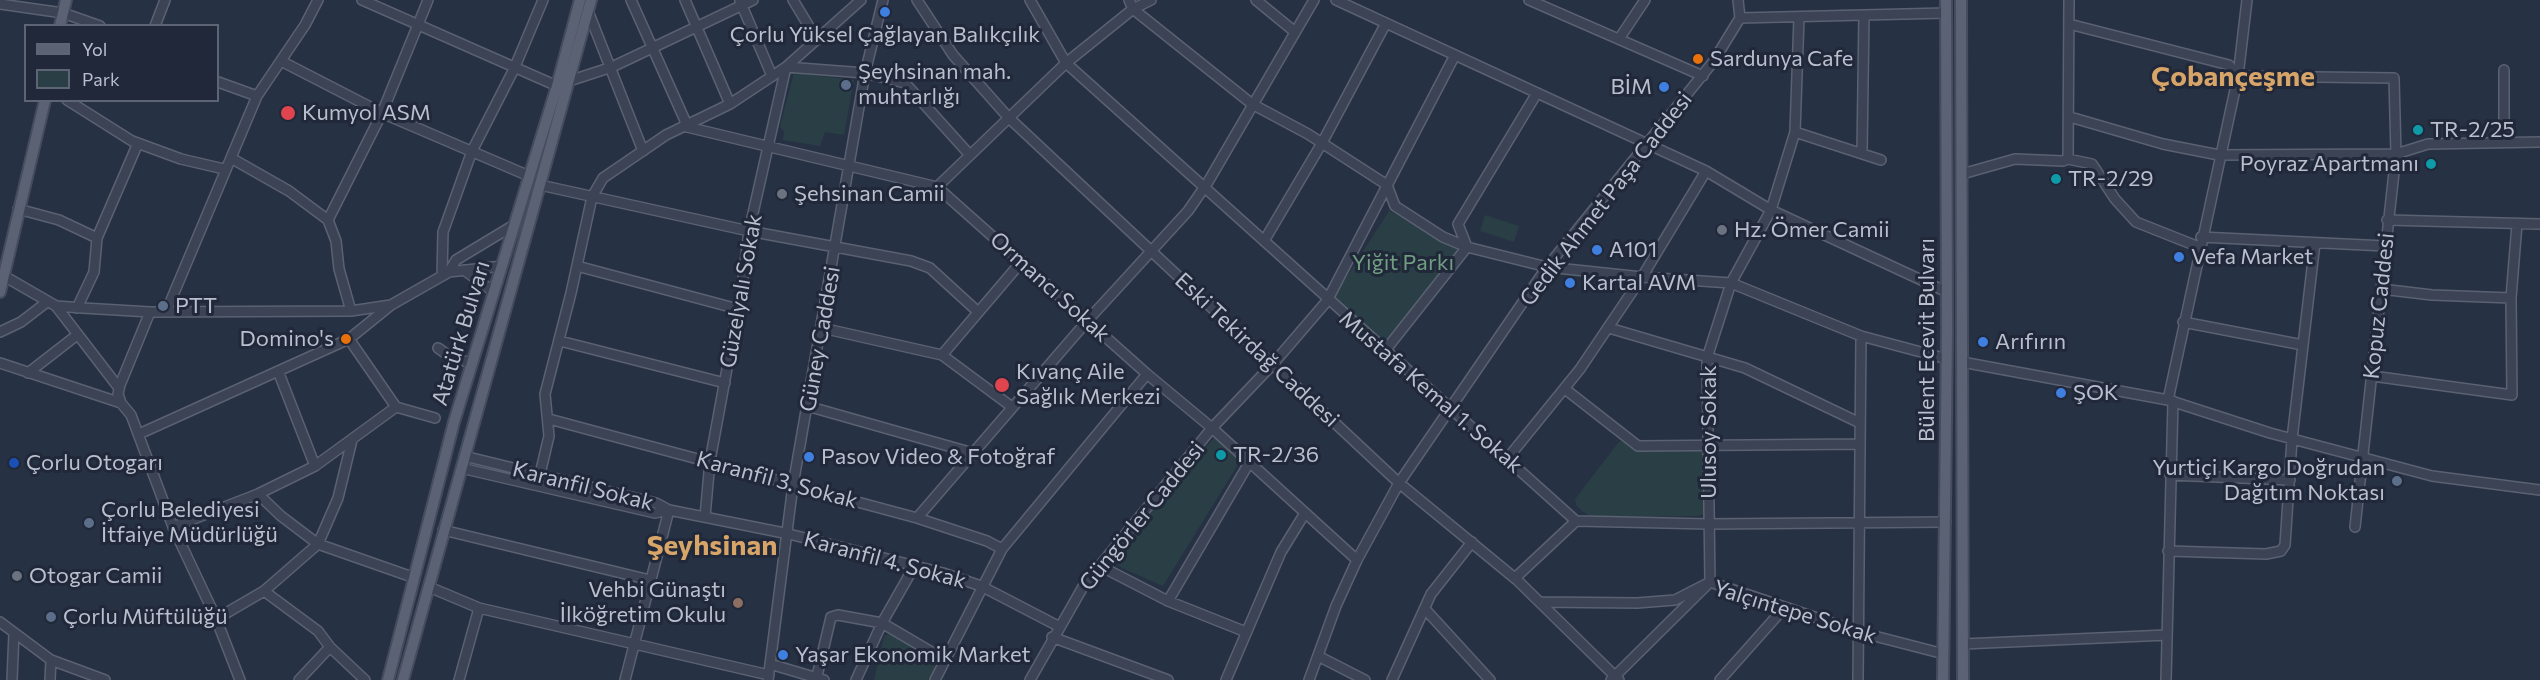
<!DOCTYPE html>
<meta charset="utf-8">
<style>
body{margin:0}
#map{position:relative;width:2540px;height:680px;overflow:hidden;background:#273144;font-family:Commissioner,sans-serif}
canvas{display:block}
.legend{position:absolute;left:24px;top:24px;width:195px;height:78px;box-sizing:border-box;background:#202839;border:2px solid #5d6474;margin:0;padding:8px 10px;list-style:none;font-size:18px;color:#b9bfcd}
.legend li{display:flex;align-items:center;gap:12px;height:30px}
.legend b{width:30px;border:2px solid #5d6474}
</style>
<div id="map">
<canvas width="2540" height="680"></canvas>
<ul class="legend">
<li><b style="height:8px;background:#5a6274"></b>Yol</li>
<li><b style="height:16px;background:#293f45"></b>Park</li>
</ul>
</div>
<script>
const c = document.querySelector('canvas').getContext('2d');
c.lineJoin = 'round';
function fillPath(path, color) { c.fillStyle = color; c.fill(path, 'evenodd'); }
const shape = rows => new Path2D(rows.map(r => 'M' + r).join(''));
function trace(path, color, width, dash) { c.strokeStyle = color; c.lineWidth = width; c.lineCap = dash ? 'butt' : 'round'; c.setLineDash(dash || []); c.stroke(path); }
function write(font, color, halo, rows, align = 'center') {
  c.font = font + ' Commissioner,sans-serif'; c.lineWidth = 6; c.setLineDash([]); c.textBaseline = 'middle'; c.strokeStyle = halo; c.fillStyle = color; for (const [text, x, y, turn = 0] of rows) {
    c.save(); c.translate(x, y); c.rotate((+turn || 0) * Math.PI / 180); c.textAlign = isNaN(turn) ? turn : align; if (halo) c.strokeText(text, 0, 0); c.fillText(text, 0, 0); c.restore();
  }
}
fillPath(shape([
 [794,73,854,80,844,135,825,132,820,146,783,140,784,132,780,126],
 [1389,211,1467,247,1388,348,1332,300],
 [1485,215,1519,226,1514,242,1480,231],
 [1216,436,1236,456,1237,466,1163,586,1122,568,1110,557],
 [1623,440,1704,449,1706,503,1703,514,1699,516,1592,517,1582,511,1576,505,1575,499,1618,443],
 [889,634,933,658,935,668,928,680,874,680,884,636]
]), '#293f45');
const minor = shape([
 [362,0,557,86],
 [631,0,687,125],
 [685,0,730,104],
 [793,0,816,38],
 [917,0,953,55,1008,117,1399,483,1517,580,1619,680],
 [1030,0,1066,63,1576,521,1709,524,1946,522],
 [1129,0,1133,9,1252,104,1308,134,1387,185,1395,206,1443,237,1467,247,1547,267,1642,277,1731,283,1861,336,1947,359],
 [1256,0,1295,32],
 [1336,0,1706,171,1771,210,1947,292],
 [1529,0,1703,76],
 [740,1,772,76],
 [0,4,63,13,100,26],
 [588,11,643,151],
 [1740,18,1946,13],
 [2069,24,2229,65,2238,76,2394,78,2396,154,2355,527],
 [155,26,165,0],
 [1619,39,1645,0],
 [281,61,382,113,529,176],
 [786,67,865,73,905,83,969,154],
 [569,81,612,67,753,0],
 [218,82,257,96],
 [67,100,132,141,181,159,224,169],
 [2070,117,2163,144,2219,155,2396,154,2428,144,2540,142],
 [683,126,937,187,1147,374,1212,428,1357,560],
 [1795,132,1881,160],
 [2504,142,2504,70],
 [1862,153,1864,15],
 [231,158,289,191,328,220,336,241,339,269,351,311],
 [2068,159,2069,0],
 [1962,174,2015,159,2063,161,2068,159,2092,164,2115,199,2136,222,2199,247],
 [540,185,749,231,911,261,930,268,977,311],
 [937,187,1066,63,1133,9,1151,0],
 [18,209,59,220,97,238],
 [328,220,382,113,428,0],
 [2387,220,2540,224],
 [2201,237,2385,246],
 [1264,241,1322,143,1386,23],
 [577,266,738,309],
 [464,270,494,292],
 [449,272,456,260,514,225],
 [4,276,56,306,83,308,150,312,351,311,391,305],
 [442,276,443,232,472,151,514,69,543,0],
 [2381,289,2432,295,2511,298],
 [56,306,119,388],
 [77,308,94,272,97,238,138,143],
 [166,312,257,96,305,25,318,0],
 [2183,322,2303,345],
 [822,328,942,355,1012,407],
 [1609,328,1745,368,1860,423],
 [0,332,21,322,47,302],
 [349,339,396,407],
 [560,341,725,383],
 [438,348,452,358,472,363],
 [1384,352,1467,247,1458,224,1537,93],
 [942,355,1022,261],
 [1962,362,2168,400,2270,433,2432,476,2540,490],
 [0,363,121,403,131,415,173,527,215,616,240,680],
 [278,371,315,466],
 [28,373,77,335],
 [2372,376,2512,395,2511,298,2517,224],
 [1565,389,1638,446,1859,444],
 [2168,400,2238,76,2247,0],
 [121,403,118,394,120,385,150,312],
 [807,406,973,453],
 [549,419,917,518,987,541,1002,549],
 [139,434,349,339,391,305,449,272,502,266],
 [464,456,656,503,669,510,789,534,943,573,981,586,1058,626],
 [1507,459,1580,369,1642,277,1706,171],
 [461,468,655,513,669,510],
 [540,474,549,436,545,394,571,293,592,197,603,178,666,135,730,104,786,67,861,0],
 [2170,475,2290,480],
 [258,494,281,516,318,544,415,578],
 [705,517,710,461,742,287,749,231,786,67],
 [917,518,1088,320,1188,211,1208,182,1314,0],
 [173,527,258,494,315,466,396,407,435,418],
 [443,530,650,580],
 [2168,551,2266,554,2281,551,2285,545,2292,439,2315,243],
 [1100,566,1168,601,1246,632],
 [1515,578,1576,521],
 [429,587,479,608,769,675],
 [264,591,318,631,330,647,365,680],
 [1168,601,1249,463],
 [1540,602,1637,603,1675,600,1710,582,1859,632,1944,654],
 [1425,609,1490,680],
 [216,619,264,591,318,544,338,498,352,440],
 [0,622,51,660,105,680],
 [1052,637,1168,680],
 [1963,644,2167,635],
 [1318,656,1365,680],
 [770,664,824,680],
 [817,676,831,617,838,615,882,623,945,660],
 [12,680,14,633],
 [50,680,51,660],
 [299,680,330,647],
 [459,680,479,608],
 [625,680,669,510],
 [768,680,793,485,865,73,883,0],
 [856,680,882,623,915,565],
 [935,680,1002,549,1147,374],
 [1030,680,1084,585,1212,428,1272,365,1327,301,1455,55],
 [1226,680,1281,552,1305,513],
 [1309,680,1336,606,1357,560,1399,483,1547,267,1713,62,1740,18,1738,0],
 [1392,680,1431,594,1472,542],
 [1611,680,1710,582,1707,358,1731,283,1771,210,1795,132,1799,17],
 [1720,680,1784,608],
 [1858,680,1861,336],
 [2166,680,2173,401]
]);
const major = shape([
 [1961,0,1963,680],
 [60,26,66,0],
 [0,292,45,100],
 [388,680,454,422,557,86,580,0],
 [403,680,591,0],
 [1943,680,1947,332,1946,0]
]);
trace(minor, '#5a6171', 12);
trace(major, '#454c5d', 14);
trace(minor, '#3c4354', 9);
trace(major, '#5a6274', 10);
for (const [x, y, r, color] of [
 [885,12,6,"#3f7fe0"],
 [1698,59,6,"#e8710a"],
 [846,85,6,"#5c6f8a"],
 [1664,87,6,"#3f7fe0"],
 [288,113,8,"#e0444e"],
 [2418,130,6,"#0f9aa8"],
 [2431,164,6,"#0f9aa8"],
 [2056,179,6,"#0f9aa8"],
 [782,194,6,"#6b7280"],
 [1722,230,6,"#6b7280"],
 [1597,250,6,"#3f7fe0"],
 [2179,257,6,"#3f7fe0"],
 [1570,283,6,"#3f7fe0"],
 [163,306,6,"#5c6f8a"],
 [346,339,6,"#e8710a"],
 [1983,342,6,"#3f7fe0"],
 [1002,385,8,"#e0444e"],
 [2061,393,6,"#3f7fe0"],
 [1221,455,6,"#0f9aa8"],
 [809,457,6,"#3f7fe0"],
 [14,463,6,"#1a4fb4"],
 [2397,481,6,"#5c6f8a"],
 [89,523,6,"#5c6f8a"],
 [17,576,6,"#6b7280"],
 [738,603,6,"#8d6e63"],
 [51,617,6,"#5c6f8a"],
 [783,655,6,"#3f7fe0"]
]) { const dot = new Path2D(); dot.arc(x, y, r, 0, 2 * Math.PI); c.fillStyle = color; c.fill(dot); trace(dot, '#202839', 2); }
write('22px', '#b9bfcd', '#202839', [
 ["Çorlu Yüksel Çağlayan Balıkçılık",885,35,"center"],
 ["Sardunya Cafe",1710,59],
 ["Şeyhsinan mah.",858,72],
 ["muhtarlığı",858,97],
 ["BİM",1652,87,"right"],
 ["Kumyol ASM",302,113],
 ["TR-2/25",2430,130],
 ["Poyraz Apartmanı",2419,164,"right"],
 ["TR-2/29",2068,179],
 ["Şehsinan Camii",794,194],
 ["Hz. Ömer Camii",1734,230],
 ["A101",1609,250],
 ["Vefa Market",2191,257],
 ["Kartal AVM",1582,283],
 ["PTT",175,306],
 ["Domino's",334,339,"right"],
 ["Arıfırın",1995,342],
 ["Kıvanç Aile",1016,372],
 ["Sağlık Merkezi",1016,397],
 ["ŞOK",2073,393],
 ["TR-2/36",1233,455],
 ["Pasov Video & Fotoğraf",821,457],
 ["Çorlu Otogarı",26,463],
 ["Yurtiçi Kargo Doğrudan",2385,468,"right"],
 ["Dağıtım Noktası",2385,493,"right"],
 ["Çorlu Belediyesi",101,510],
 ["İtfaiye Müdürlüğü",101,535],
 ["Otogar Camii",29,576],
 ["Vehbi Günaştı",726,590,"right"],
 ["İlköğretim Okulu",726,615,"right"],
 ["Çorlu Müftülüğü",63,617],
 ["Yaşar Ekonomik Market",795,655]
], 'left');
write('22px', '#b9bfcd', '#202839', [
 ["Gedik Ahmet Paşa Caddesi",1606,199,-52],
 ["Ormancı Sokak",1050,287,42],
 ["Güzelyalı Sokak",741,291,-80],
 ["Kopuz Caddesi",2379,306,-84],
 ["Atatürk Bulvarı",461,333,-73],
 ["Güney Caddesi",820,339,-80],
 ["Bülent Ecevit Bulvarı",1927,340,-90],
 ["Eski Tekirdağ Caddesi",1257,350,43],
 ["Mustafa Kemal 1. Sokak",1431,392,41],
 ["Ulusoy Sokak",1709,432,-90],
 ["Karanfil 3. Sokak",777,480,15],
 ["Karanfil Sokak",583,486,14],
 ["Güngörler Caddesi",1142,516,-51],
 ["Karanfil 4. Sokak",885,560,15],
 ["Yalçıntepe Sokak",1795,612,17]
]);
write('22px', '#709e80', '#202839', [
 ["Yiğit Parkı",1403,263]
]);
write('bold 28px', '#d8a569', '#202839', [
 ["Çobançeşme",2233,77],
 ["Şeyhsinan",712,546]
]);
</script>
